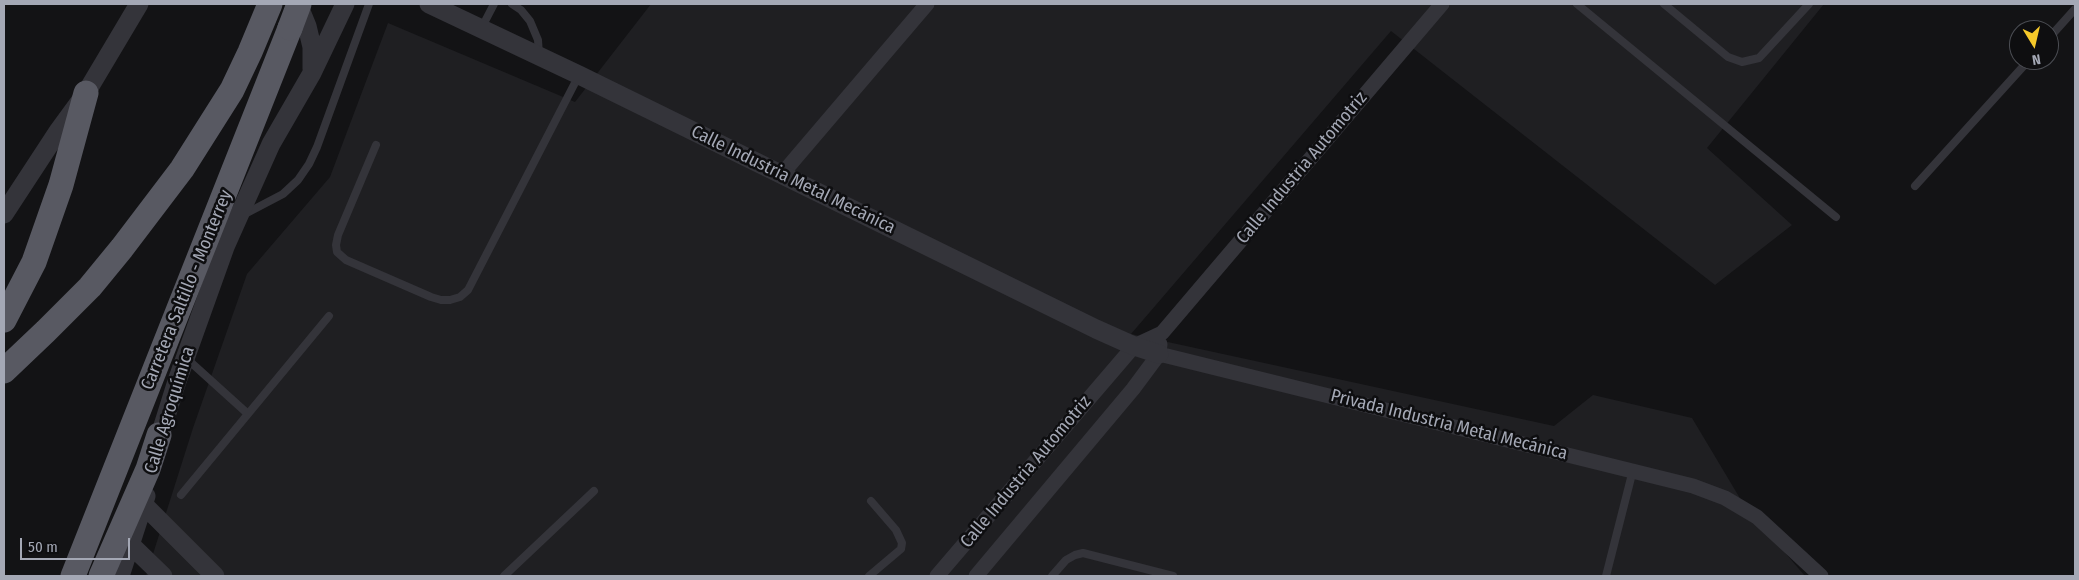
<!DOCTYPE html>
<meta charset="utf-8">
<style>
body{margin:0}
#map{position:relative;width:2079px;height:580px;overflow:hidden;background:#131315;font-family:"Fira Sans Condensed",sans-serif}
canvas{display:block}
.frame{position:absolute;inset:0;border:5px solid #a4a8b5;pointer-events:none}
.north{position:absolute;left:2009px;top:20px;width:50px;height:50px;box-sizing:border-box;background:#0e0e10;border:1px solid #4a4c52;border-radius:50%;rotate:171deg;font-size:14px;font-weight:700;line-height:20px;text-align:center;color:#a4a8b5}
.north::after{content:'';display:block;margin:auto;width:18px;height:22px;background:#f5c82a;clip-path:polygon(50% 0,100% 100%,50% 72%,0 100%)}
.scale{position:absolute;left:20px;top:538px;width:110px;height:22px;box-sizing:border-box;border:2px solid #a4a8b5;border-top:0;padding-left:6px;font-size:15px;line-height:18px;white-space:nowrap;color:#a4a8b5;-webkit-text-stroke:4px #0e0e10;paint-order:stroke}
</style>
<div id="map">
<canvas width="2079" height="580"></canvas>
<div class="frame"></div>
<div class="north">N</div>
<div class="scale">50 m</div>
</div>
<script>
const c = document.querySelector('canvas').getContext('2d');
c.lineJoin = 'round';
function fillPath(path, color) { c.fillStyle = color; c.fill(path, 'evenodd'); }
const shape = rows => new Path2D(rows.map(r => 'M' + r).join(''));
function trace(path, color, width, dash) { c.strokeStyle = color; c.lineWidth = width; c.lineCap = dash ? 'butt' : 'round'; c.setLineDash(dash || []); c.stroke(path); }
function write(font, color, halo, rows, align = 'center') {
  c.font = font + ' "Fira Sans Condensed",sans-serif'; c.lineWidth = 5; c.setLineDash([]); c.textBaseline = 'middle'; c.strokeStyle = halo; c.fillStyle = color; for (const [text, x, y, turn = 0] of rows) {
    c.save(); c.translate(x, y); c.rotate((+turn || 0) * Math.PI / 180); c.textAlign = isNaN(turn) ? turn : align; if (halo) c.strokeText(text, 0, 0); c.fillText(text, 0, 0); c.restore();
  }
}
fillPath(shape([
 [651,4,1824,4,1707,148,1792,225,1715,285,1391,31,1131,334,1554,426,1593,395,1692,418,1744,505,1805,576,146,576,193,428,247,274,330,177,388,23,575,102]
]), '#1f1f22');
trace(shape([
 [512,4,521,10,530,21,538,40,539,55],
 [1577,4,1836,217],
 [1664,4,1728,57,1742,62,1759,58,1809,4],
 [481,29,494,4],
 [2049,38,2075,9],
 [376,145,338,235,336,245,337,252,346,260,431,297,441,300,450,300,460,297,468,290,579,75],
 [1915,186,2029,60],
 [243,215,283,194,298,180,309,164,317,147,369,4],
 [186,358,248,414],
 [181,495,329,316],
 [504,576,594,491],
 [869,576,901,549,902,543,896,530,871,501],
 [1052,576,1066,560,1075,555,1083,553,1173,576],
 [1606,576,1633,470]
]), '#34343a', 8);
trace(shape([
 [782,174,927,4],
 [1159,354,1693,486,1725,498,1757,517,1821,576],
 [937,576,1134,346,1162,333,1442,4],
 [976,576,1133,389,1159,354,1160,344]
]), '#34343a', 15);
trace(shape([
 [298,4,307,26,312,47,312,69],
 [429,4,579,75,1096,329,1134,346,1159,354],
 [4,214,59,130,86,93,139,4],
 [156,448,177,381,225,247,271,144,312,73,345,4],
 [144,505,215,576],
 [131,545,163,576],
 [120,576,146,496]
]), '#34343a', 19);
trace(shape([
 [4,320,34,262,61,185,86,93],
 [4,371,46,331,90,287,122,248,182,169,232,90,250,52,270,4],
 [73,576,290,28],
 [101,576,148,469,159,435]
]), '#585962', 25);
trace(shape([
 [290,28,299,4]
]), '#585962', 25);
write('18px', '#a4a8b5', '#0e0e10', [
 ["Calle Industria Automotriz",1302,168,-50],
 ["Calle Industria Metal Mecánica",793,180,26],
 ["Carretera Saltillo - Monterrey",187,290,-68],
 ["Calle Agroquímica",170,410,-73],
 ["Privada Industria Metal Mecánica",1449,425,14],
 ["Calle Industria Automotriz",1026,472,-50]
]);
</script>
